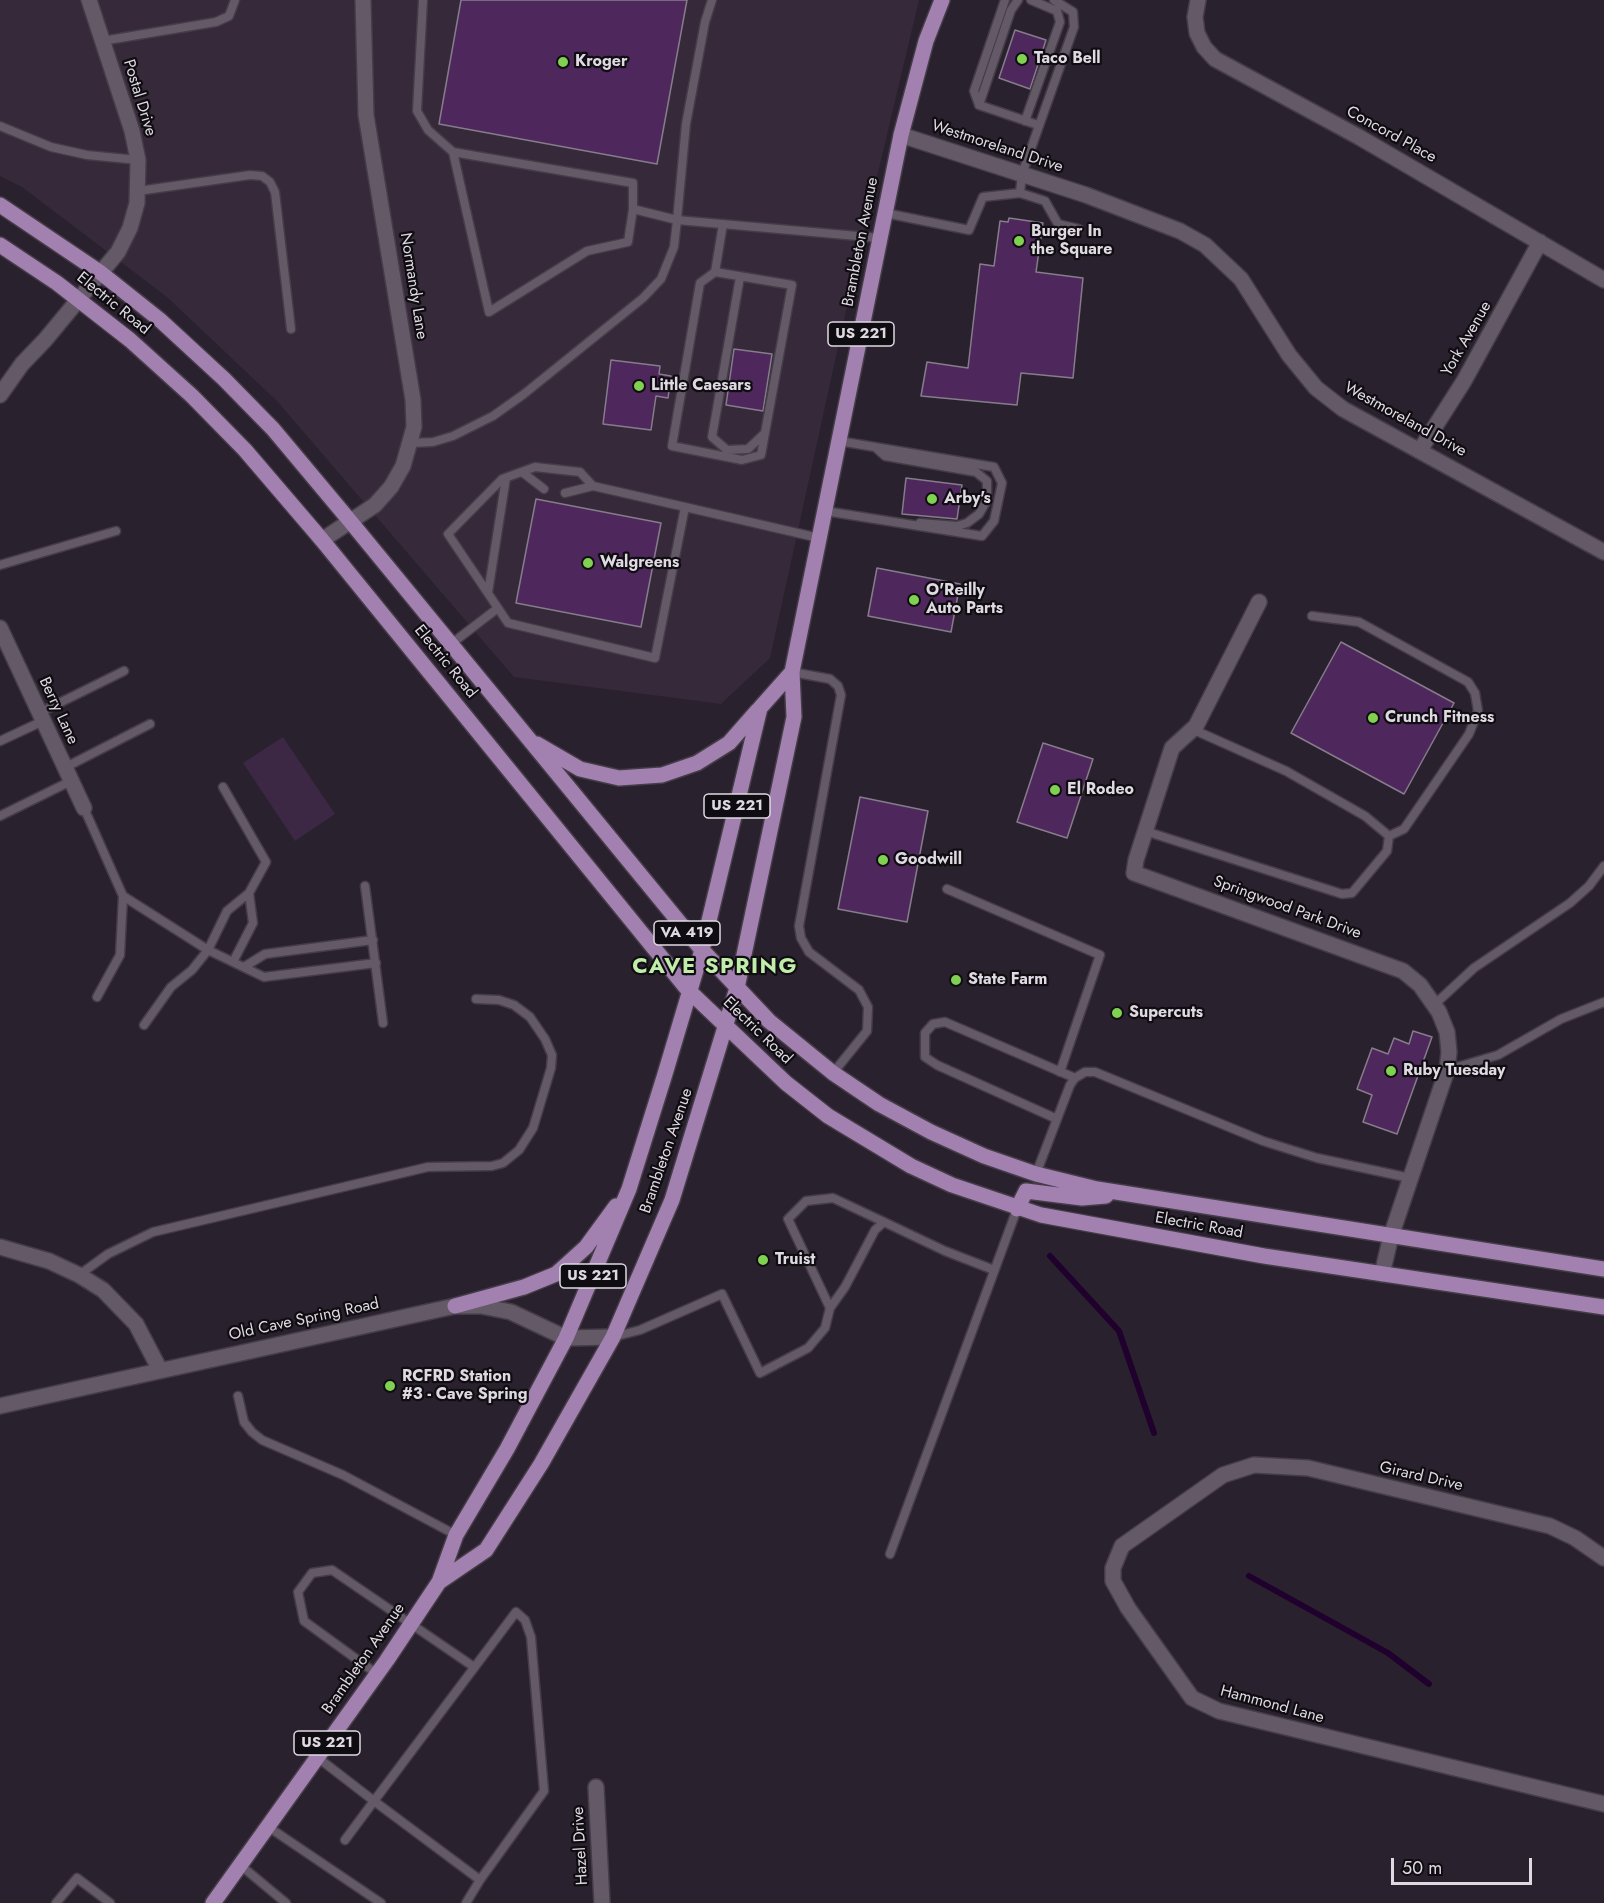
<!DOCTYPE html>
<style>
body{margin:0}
#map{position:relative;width:1604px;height:1903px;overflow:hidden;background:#2a212e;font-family:Jost,sans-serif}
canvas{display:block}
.scale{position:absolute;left:1391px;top:1858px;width:141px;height:27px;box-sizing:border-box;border:3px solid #dfd9e2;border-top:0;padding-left:8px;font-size:18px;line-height:21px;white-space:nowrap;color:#dfd9e2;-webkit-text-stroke:4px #100d12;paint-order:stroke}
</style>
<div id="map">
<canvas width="1604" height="1903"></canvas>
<div class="scale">50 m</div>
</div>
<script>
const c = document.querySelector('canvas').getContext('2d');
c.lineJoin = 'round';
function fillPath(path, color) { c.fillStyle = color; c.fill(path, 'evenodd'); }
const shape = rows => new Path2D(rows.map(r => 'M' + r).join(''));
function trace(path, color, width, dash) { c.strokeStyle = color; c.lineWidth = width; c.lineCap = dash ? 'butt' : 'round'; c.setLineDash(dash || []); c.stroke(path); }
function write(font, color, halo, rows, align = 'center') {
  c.font = font + ' Jost,sans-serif'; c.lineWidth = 4.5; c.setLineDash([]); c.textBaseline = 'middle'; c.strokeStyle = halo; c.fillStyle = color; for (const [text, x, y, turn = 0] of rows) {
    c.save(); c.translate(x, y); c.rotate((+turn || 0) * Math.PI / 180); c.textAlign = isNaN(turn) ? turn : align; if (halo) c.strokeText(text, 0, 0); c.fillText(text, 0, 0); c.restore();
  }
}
fillPath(shape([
 [0,0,919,0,856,265,770,658,721,704,514,677,277,401,167,297,22,187,0,176]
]), '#35293a');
fillPath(shape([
 [283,737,335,814,295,841,243,763]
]), '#3c2744');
trace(shape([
 [1050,1256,1119,1331,1154,1433],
 [1249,1576,1388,1653,1429,1684]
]), '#20002c', 6);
const building = shape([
 [461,0,687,0,657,164,439,124,461,0],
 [1015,30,1046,40,1030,89,999,78,1015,30],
 [1009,218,1043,223,1036,272,1083,278,1073,378,1021,373,1017,405,921,396,927,362,968,368,980,264,994,266,1000,221,1008,222,1009,218],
 [734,349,772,354,763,411,726,405,734,349],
 [611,360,660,366,659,374,671,376,668,398,656,396,651,430,603,424,611,360],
 [906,478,962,485,957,519,902,514,906,478],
 [536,499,661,523,641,627,516,603,536,499],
 [877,568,960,584,951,632,868,616,877,568],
 [1341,642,1454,703,1404,794,1291,733,1341,642],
 [1043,743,1093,759,1067,838,1017,822,1043,743],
 [860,797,928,811,907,922,838,909,860,797],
 [1413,1031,1432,1037,1397,1134,1363,1122,1372,1095,1357,1089,1372,1048,1388,1054,1394,1038,1409,1044,1413,1031]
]);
fillPath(building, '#4e285c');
trace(building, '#867c8b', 1.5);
const service = shape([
 [423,0,417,111,428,130,453,152,633,183,633,209,677,220,686,124,705,22,712,0],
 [1005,0,974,91,979,105,1038,125],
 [102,41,216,22,229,16,235,0],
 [979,105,1011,10,1018,0],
 [1025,121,1060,22,1057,11,1031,0],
 [0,126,51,147,87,155,138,160],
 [453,152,489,312,587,251,628,242,633,209],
 [138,191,250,175,262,176,270,182,275,192,291,329],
 [1020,193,1022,174,1074,27,1073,12,1054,0],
 [885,213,969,230,983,197,1020,193,1045,201,1058,224,1079,229],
 [715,272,700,283,672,446,742,460,761,455,792,285,715,272,723,224],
 [740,277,712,437,727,450,748,449,765,433],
 [412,443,433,442,453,436,493,416,524,394,643,298,661,279,674,247,677,220,880,238],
 [875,447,885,456,976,472,987,481,987,500,979,514,967,523,957,526,920,523],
 [522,472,544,489],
 [565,493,593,486],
 [685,507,655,658,508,623,448,534,502,479,535,467,580,472,593,486,685,507,819,538],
 [825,511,982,536,994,521,1002,483,994,467,839,441],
 [0,565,116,531],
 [488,593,506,478],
 [1312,616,1359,622,1468,682,1475,693,1478,711,1469,734,1404,829,1389,836],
 [451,644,498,608],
 [792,672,830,679,838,686,841,695,799,926,801,938,809,952,859,990,868,1007,867,1031,833,1073],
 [39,713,124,671],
 [0,741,43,721],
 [64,768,150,724],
 [84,808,123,896,208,950,264,977,376,963],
 [0,816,71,781],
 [1145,831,1342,894,1352,893,1387,851,1389,836,1365,816,1286,771,1192,729],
 [365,886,383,1023],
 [947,889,1100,955,1060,1072],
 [233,962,253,923,249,893],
 [244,967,265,954,373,940],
 [97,997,120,955,123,896],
 [1434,1005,1474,968,1570,903,1589,886,1604,866],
 [144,1025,171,987,192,970,208,950,227,911,249,893,266,862,223,787],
 [1447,1070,1498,1055,1561,1019,1604,1002],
 [1057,1119,937,1065,925,1057,925,1033,933,1024,945,1022,1075,1078],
 [1036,1174,1070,1085,1075,1078,1085,1072,1095,1072,1263,1141,1317,1158,1410,1178],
 [79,1275,108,1254,153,1232,428,1167,492,1166,503,1163,519,1150,533,1128,551,1068,552,1055,545,1039,530,1017,514,1005,499,1000,476,999],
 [830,1308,788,1219,806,1201,833,1198,884,1222],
 [613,1337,640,1330,722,1294,760,1373,808,1348,825,1328,830,1308,845,1287,875,1230,884,1222,945,1251,994,1270],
 [238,1396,244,1422,252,1432,262,1440,343,1475,456,1535],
 [890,1554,1017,1209],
 [377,1674,304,1621,298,1592,312,1573,332,1570,474,1667],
 [317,1757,374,1801,480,1880,544,1791,531,1637,525,1620,516,1612,374,1801,345,1840],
 [267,1826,381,1903],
 [239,1864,286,1903],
 [56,1903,77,1878,110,1903],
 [466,1903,480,1880]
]);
const minor = shape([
 [1198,0,1195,17,1197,33,1204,47,1215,59,1359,137,1604,280],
 [901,135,1086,195,1180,231,1205,245,1241,279,1289,355,1316,388,1343,409,1604,552],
 [0,395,22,364,45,340,118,252,130,228,137,203,138,160,132,131,89,0],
 [1420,450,1464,381,1540,242],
 [322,540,375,505,391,487,403,466,414,427,413,400,366,115,363,0],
 [1259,602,1196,726,1172,748,1136,860,1134,873,1403,971,1420,985,1439,1012,1447,1032,1449,1052,1447,1070,1391,1236,1382,1274],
 [0,628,84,808],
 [0,1247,49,1261,79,1275,103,1290,136,1324,160,1370],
 [1604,1558,1575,1538,1550,1526,1308,1468,1254,1465,1223,1475,1122,1546,1113,1568,1113,1581,1128,1608,1192,1698,1219,1711,1604,1804],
 [596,1787,602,1903]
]);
const tertiary = shape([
 [0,1406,455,1306,481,1306,511,1312,566,1338,613,1337]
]);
const primary = shape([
 [0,205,101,273,160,320,224,379,273,429,350,521,702,950,769,1021,833,1073,879,1104,931,1132,984,1156,1036,1174,1097,1189,1604,1269],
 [0,245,57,283,130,340,192,396,245,450,322,540,688,990,786,1083,828,1116,911,1166,952,1185,1041,1215,1264,1256,1604,1307],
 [537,744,580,769,619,778,662,775,697,763,729,743,758,710],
 [1017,1209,1026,1191,1082,1198,1106,1196],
 [455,1306,524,1287,556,1274,586,1247,616,1206],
 [439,1582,486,1550,541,1464,613,1337,672,1200,737,988,794,717,792,672,901,135,926,41,942,0],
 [213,1903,387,1660,439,1582,456,1535,507,1449,566,1338,629,1189,665,1074,702,950,760,708,792,672]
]);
trace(service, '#443c47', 11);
trace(minor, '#443c47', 18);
trace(tertiary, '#443c47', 18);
trace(primary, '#443c47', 18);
trace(service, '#635967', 8);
trace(minor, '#635967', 15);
trace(tertiary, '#635967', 15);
trace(primary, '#a280b0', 15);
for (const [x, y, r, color] of [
 [1022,59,6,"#80d051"],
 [563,62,6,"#80d051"],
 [1019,241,6,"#80d051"],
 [639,386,6,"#80d051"],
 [932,499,6,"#80d051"],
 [588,563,6,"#80d051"],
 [914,600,6,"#80d051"],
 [1373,718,6,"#80d051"],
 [1055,790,6,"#80d051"],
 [883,860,6,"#80d051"],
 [956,980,6,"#80d051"],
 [1117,1013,6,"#80d051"],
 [1391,1071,6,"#80d051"],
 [763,1260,6,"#80d051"],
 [390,1386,6,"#80d051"]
]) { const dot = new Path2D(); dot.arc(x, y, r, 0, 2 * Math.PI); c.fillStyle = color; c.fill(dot); trace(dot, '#100d12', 2); }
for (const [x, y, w] of [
 [861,334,66],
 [737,806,66],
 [687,933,66],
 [593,1276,66],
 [327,1743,66]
]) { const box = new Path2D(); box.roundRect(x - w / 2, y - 12, w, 24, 4.5); c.fillStyle = '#100d12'; c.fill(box); trace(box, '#dfd9e2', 1.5); }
write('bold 15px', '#dfd9e2', null, [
 ["US 221",861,334],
 ["US 221",737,806],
 ["VA 419",687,933],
 ["US 221",593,1276],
 ["US 221",327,1743]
]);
write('bold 16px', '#dfd9e2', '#100d12', [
 ["Taco Bell",1034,59],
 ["Kroger",575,62],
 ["Burger In",1031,232],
 ["the Square",1031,250],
 ["Little Caesars",651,386],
 ["Arby's",944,499],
 ["Walgreens",600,563],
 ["O'Reilly",926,591],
 ["Auto Parts",926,609],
 ["Crunch Fitness",1385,718],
 ["El Rodeo",1067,790],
 ["Goodwill",895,860],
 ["State Farm",968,980],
 ["Supercuts",1129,1013],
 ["Ruby Tuesday",1403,1071],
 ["Truist",775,1260],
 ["RCFRD Station",402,1377],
 ["#3 - Cave Spring",402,1395]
], 'left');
write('16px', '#dfd9e2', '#100d12', [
 ["Postal Drive",139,98,73],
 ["Concord Place",1391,135,29],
 ["Westmoreland Drive",997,147,18],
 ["Brambleton Avenue",861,242,-79],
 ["Normandy Lane",413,286,81],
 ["Electric Road",113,304,39],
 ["York Avenue",1467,339,-60],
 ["Westmoreland Drive",1405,420,29],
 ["Electric Road",445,662,51],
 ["Berry Lane",58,711,65],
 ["Springwood Park Drive",1287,908,20],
 ["Electric Road",757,1031,44],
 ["Brambleton Avenue",667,1151,-71],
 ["Electric Road",1199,1226,10],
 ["Old Cave Spring Road",304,1320,-12],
 ["Girard Drive",1421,1477,13],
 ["Brambleton Avenue",364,1659,-55],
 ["Hammond Lane",1272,1705,15],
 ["Hazel Drive",581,1846,-93]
]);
c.letterSpacing = '1.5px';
write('bold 22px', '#c0edaa', '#100d12', [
 ["CAVE SPRING",715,968]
]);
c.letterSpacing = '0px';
</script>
